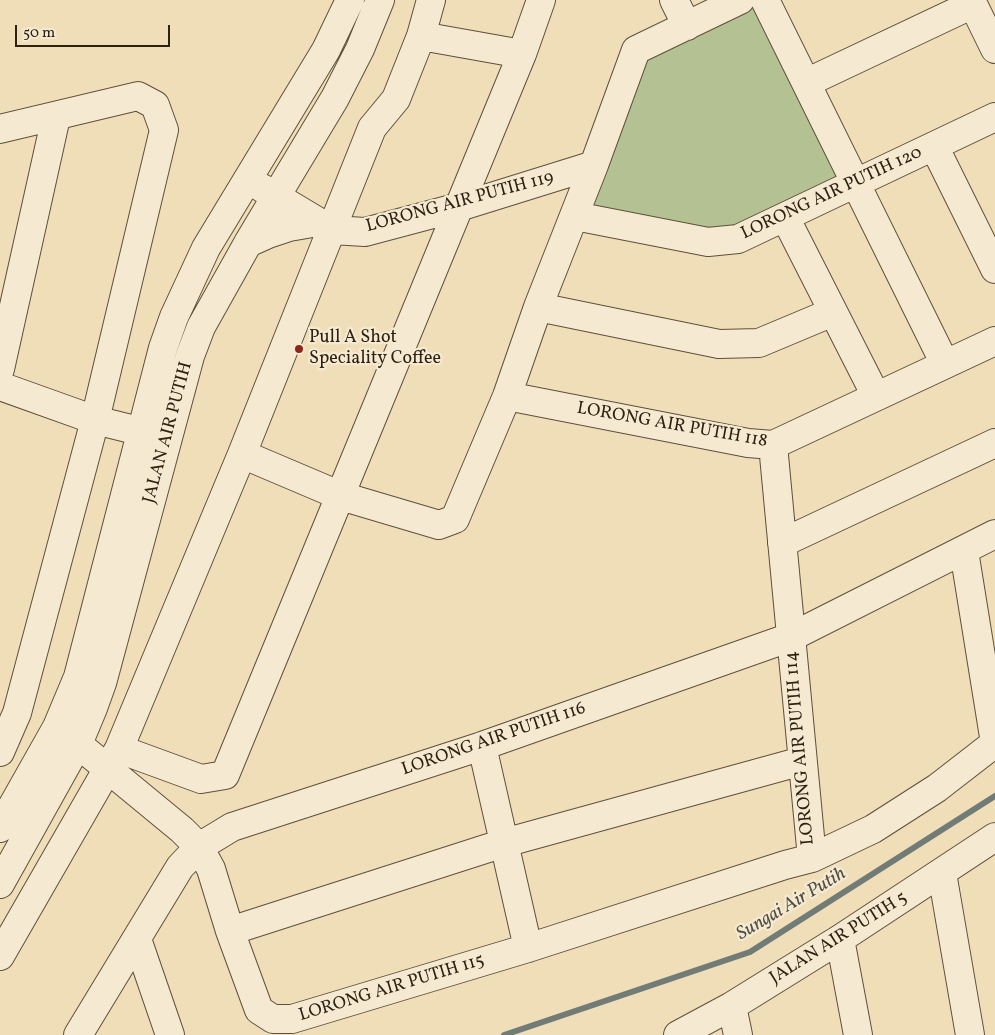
<!DOCTYPE html>
<style>
body{margin:0}
#map{position:relative;width:995px;height:1035px;overflow:hidden;background:#f0deb8;font-family:Vollkorn,serif}
canvas{display:block}
.scale{position:absolute;left:15px;top:25px;width:155px;height:22px;box-sizing:border-box;border:2px solid #2d2112;border-top:0;padding-left:6px;font-size:15px;line-height:18px;white-space:nowrap;color:#2d2112;-webkit-text-stroke:4px #f5ead1;paint-order:stroke}
</style>
<div id="map">
<canvas width="995" height="1035"></canvas>
<div class="scale">50 m</div>
</div>
<script>
const c = document.querySelector('canvas').getContext('2d');
c.lineJoin = 'round';
function fillPath(path, color) { c.fillStyle = color; c.fill(path, 'evenodd'); }
const shape = rows => new Path2D(rows.map(r => 'M' + r).join(''));
function trace(path, color, width, dash) { c.strokeStyle = color; c.lineWidth = width; c.lineCap = dash ? 'butt' : 'round'; c.setLineDash(dash || []); c.stroke(path); }
function write(font, color, halo, rows, align = 'center') {
  c.font = font + ' Vollkorn,serif'; c.lineWidth = 4.5; c.setLineDash([]); c.textBaseline = 'middle'; c.strokeStyle = halo; c.fillStyle = color; for (const [text, x, y, turn = 0] of rows) {
    c.save(); c.translate(x, y); c.rotate((+turn || 0) * Math.PI / 180); c.textAlign = isNaN(turn) ? turn : align; if (halo) c.strokeText(text, 0, 0); c.fillText(text, 0, 0); c.restore();
  }
}
fillPath(shape([
 [759,1,844,177,722,234,588,210,644,57]
]), '#b4c293');
trace(shape([
 [504,1035,750,952,995,796]
]), '#727c77', 6);
const minor = shape([
 [674,0,687,26],
 [765,0,945,364],
 [971,0,995,49],
 [421,36,522,54],
 [806,83,973,4],
 [0,129,138,96,155,105,164,130,95,420,17,713,0,752],
 [934,146,995,269],
 [262,188,332,230,365,232,459,207,594,165],
 [575,216,708,242,738,239,995,117],
 [785,217,876,396],
 [248,243,268,234,289,227,318,222],
 [538,307,719,344,759,343,833,312],
 [0,369,56,117],
 [0,386,95,420,143,432],
 [507,396,748,443,773,445,995,341],
 [773,445,812,858],
 [242,454,341,496,439,525,455,519,507,396,538,307,594,165,636,50,740,0],
 [782,543,995,443],
 [964,551,995,743],
 [57,727,182,830,199,847,211,869,230,931,259,1010,273,1019,292,1019,528,948,785,865,812,858,873,829,937,788,995,743],
 [482,746,528,948],
 [119,749,201,779,225,775,522,54,541,0],
 [0,828,57,727,78,677,163,348,174,317,206,248,326,50,350,0],
 [942,873,970,1035],
 [0,884,78,744,93,708,102,683,190,356,201,327,248,243,335,98,360,49,380,0],
 [230,931,504,843,802,761],
 [137,939,170,1035],
 [840,939,858,1035],
 [0,956,119,749,242,454,372,128,396,99,421,36,431,0],
 [732,1006,738,1035],
 [78,1035,180,867,199,847,232,827,482,746,791,637,995,534],
 [678,1035,732,1006,840,939,995,837]
]);
trace(minor, '#5e503c', 30);
trace(minor, '#f5ead1', 28);
for (const [x, y, r, color] of [
 [299,349,5,"#8f2418"]
]) { const dot = new Path2D(); dot.arc(x, y, r, 0, 2 * Math.PI); c.fillStyle = color; c.fill(dot); trace(dot, '#f5ead1', 2); }
write('18px', '#2d2112', '#f5ead1', [
 ["LORONG AIR PUTIH 120",832,194,-25],
 ["LORONG AIR PUTIH 119",460,203,-15],
 ["LORONG AIR PUTIH 118",672,426,10],
 ["JALAN AIR PUTIH",169,433,-75],
 ["LORONG AIR PUTIH 116",494,740,-19],
 ["LORONG AIR PUTIH 114",801,748,-95],
 ["JALAN AIR PUTIH 5",839,939,-32],
 ["LORONG AIR PUTIH 115",392,989,-17]
]);
write('18px', '#2d2112', '#f5ead1', [
 ["Pull A Shot",309,339],
 ["Speciality Coffee",309,360]
], 'left');
write('italic 19px', '#504f45', '#f5ead1', [
 ["Sungai Air Putih",792,905,-31]
]);
</script>
